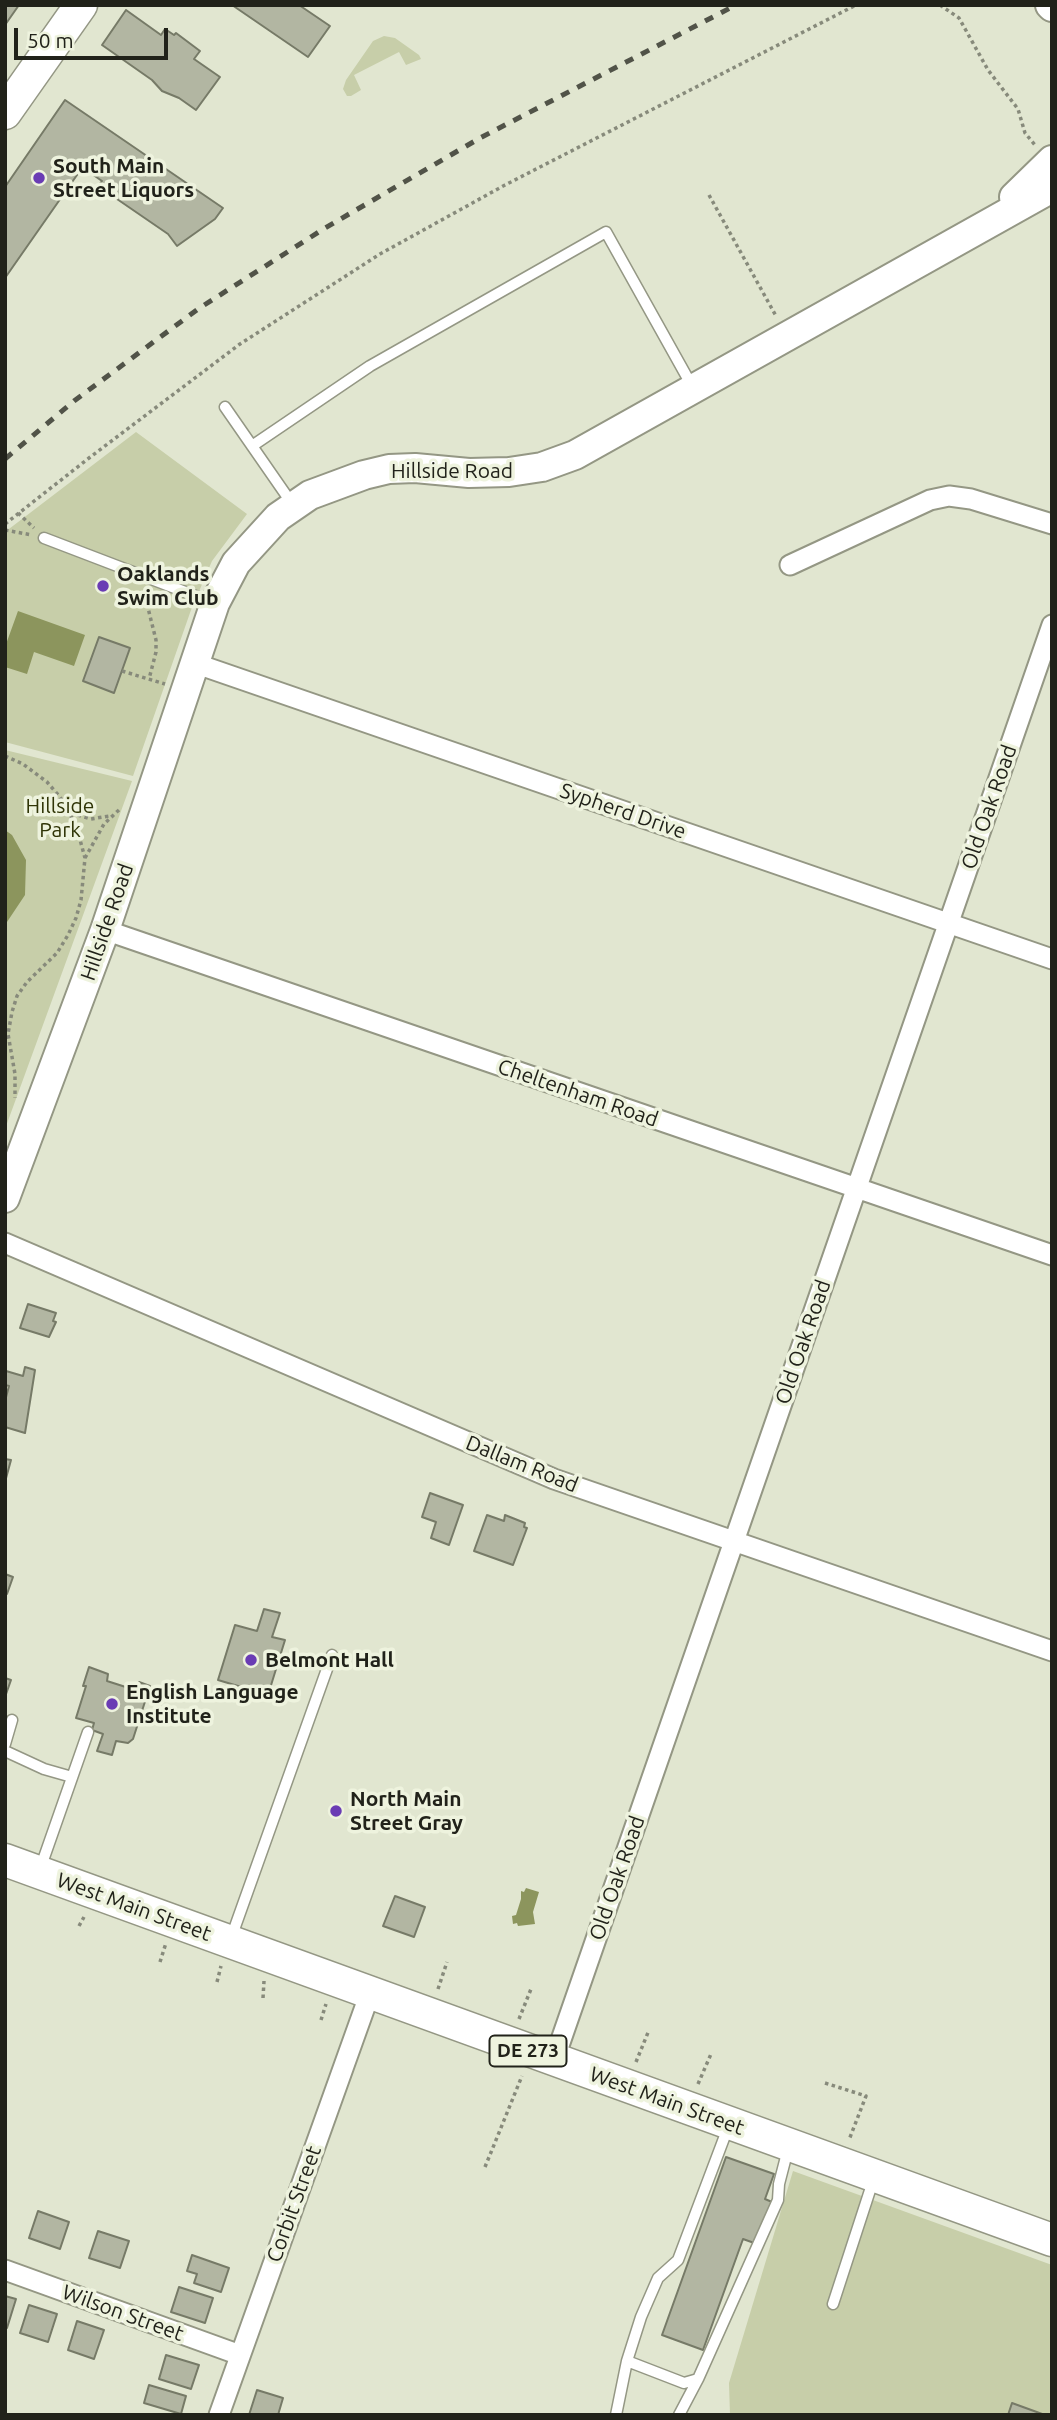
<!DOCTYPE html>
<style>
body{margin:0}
#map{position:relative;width:1057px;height:2420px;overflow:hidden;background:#e1e6d0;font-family:Ubuntu,sans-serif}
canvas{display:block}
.frame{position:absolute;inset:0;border:7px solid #21221a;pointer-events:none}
.scale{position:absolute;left:14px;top:28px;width:154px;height:32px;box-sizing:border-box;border:4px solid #21221a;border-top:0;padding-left:9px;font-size:21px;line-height:24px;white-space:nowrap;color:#21221a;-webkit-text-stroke:5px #eef3de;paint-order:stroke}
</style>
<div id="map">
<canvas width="1057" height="2420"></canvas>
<div class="frame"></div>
<div class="scale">50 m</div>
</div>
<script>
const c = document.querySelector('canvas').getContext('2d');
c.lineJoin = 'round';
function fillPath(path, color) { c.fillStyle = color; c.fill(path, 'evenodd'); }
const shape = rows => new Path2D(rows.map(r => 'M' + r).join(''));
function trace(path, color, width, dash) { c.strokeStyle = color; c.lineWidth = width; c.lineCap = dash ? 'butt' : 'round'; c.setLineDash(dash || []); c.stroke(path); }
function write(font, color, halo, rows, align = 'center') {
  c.font = font + ' Ubuntu,sans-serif'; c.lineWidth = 7; c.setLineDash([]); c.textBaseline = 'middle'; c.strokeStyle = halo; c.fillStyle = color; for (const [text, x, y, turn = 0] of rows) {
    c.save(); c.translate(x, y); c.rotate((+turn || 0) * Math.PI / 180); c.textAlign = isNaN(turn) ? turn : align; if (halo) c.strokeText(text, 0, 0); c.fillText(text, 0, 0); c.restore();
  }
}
fillPath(shape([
 [384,36,395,38,419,55,421,59,406,65,399,52,354,75,361,90,351,96,347,96,343,89,346,80,373,41],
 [136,432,247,514,212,561,191,610,133,776,5,742,5,532],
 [5,750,132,781,5,1129],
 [793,2171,1052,2265,1052,2415,730,2415,729,2383]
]), '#c7cea9');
fillPath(shape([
 [18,611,85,635,74,666,34,652,27,674,5,667,5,647],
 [5,830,12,835,26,860,25,895,5,925],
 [526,1888,539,1892,533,1912,535,1924,518,1926,517,1923,513,1924,512,1916,516,1915,521,1899,521,1891,524,1892]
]), '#8c955d');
const building = shape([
 [5,5,19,5,5,25,5,5],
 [232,5,299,5,330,26,308,57,232,5],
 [126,10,161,35,165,29,174,35,176,33,200,51,194,59,220,77,196,110,179,98,162,91,152,80,102,45,126,10],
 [65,100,223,208,215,219,177,246,168,234,98,186,102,181,89,172,91,169,84,165,5,278,5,187,65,100],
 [99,637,130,648,114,693,83,681,99,637],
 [28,1304,56,1313,53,1321,56,1322,49,1337,20,1328,28,1304],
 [25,1367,35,1370,25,1433,5,1427,5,1401,9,1386,5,1385,5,1375,6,1371,23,1376,25,1367],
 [5,1459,11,1460,5,1482,5,1459],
 [430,1493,463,1505,449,1545,431,1538,436,1522,422,1517,430,1493],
 [487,1515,504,1521,505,1515,525,1523,524,1527,527,1528,513,1565,474,1551,487,1515],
 [5,1574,13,1577,7,1594,5,1594,5,1574],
 [264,1609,280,1613,272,1637,285,1640,268,1695,218,1680,235,1625,257,1631,264,1609],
 [89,1667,108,1674,107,1681,135,1690,139,1682,150,1686,133,1739,128,1743,116,1741,112,1755,97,1751,103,1734,92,1730,94,1723,76,1718,86,1686,83,1686,89,1667],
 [5,1678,11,1680,5,1697,5,1678],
 [395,1896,425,1907,414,1937,383,1926,395,1896],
 [726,2157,774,2174,765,2199,772,2202,757,2244,743,2239,703,2350,662,2335,726,2157],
 [38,2211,69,2222,60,2249,29,2238,38,2211],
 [98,2231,129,2241,120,2268,89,2258,98,2231],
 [192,2255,229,2268,221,2292,194,2283,197,2274,187,2271,192,2255],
 [179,2287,213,2298,205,2323,171,2312,179,2287],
 [5,2296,16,2299,7,2328,5,2327,5,2296],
 [29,2305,57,2314,48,2342,20,2333,29,2305],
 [77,2321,104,2330,94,2359,68,2350,77,2321],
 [166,2355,199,2365,191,2389,159,2379,166,2355],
 [149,2385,186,2396,181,2414,144,2403,149,2385],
 [257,2390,283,2398,278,2415,249,2415,257,2390],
 [1012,2403,1045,2415,1008,2415,1012,2403]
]);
fillPath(building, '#b2b6a2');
trace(building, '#767a67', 2);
const lane = shape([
 [225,407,293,505],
 [252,446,370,366,606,232,692,386],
 [44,538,214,603],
 [5,1744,12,1720],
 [5,1751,44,1769,72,1777],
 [40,1869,88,1732],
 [231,1938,332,1655],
 [833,2304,874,2178],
 [627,2361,684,2383,698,2379,778,2200,779,2184,788,2149],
 [616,2415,627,2361,641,2317,658,2278,678,2260,729,2125],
 [679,2415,698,2379]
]);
const street = shape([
 [790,565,930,500,949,496,971,499,1052,524],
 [194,663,1052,959],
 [105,930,1052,1255],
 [5,1243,554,1479,1052,1651],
 [554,2060,1052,625],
 [5,2270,240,2355],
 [219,2415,370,1993]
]);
const secondary = shape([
 [1050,5,1052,7],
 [1014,197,1052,160],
 [5,1198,105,930,215,603,236,563,278,517,310,495,364,475,389,469,415,468,469,473,509,472,542,467,575,455,1052,188]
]);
const primary = shape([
 [5,113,81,5],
 [5,1860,1052,2240]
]);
trace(lane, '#949784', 13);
trace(street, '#949784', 23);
trace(secondary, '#949784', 32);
trace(primary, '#949784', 35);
trace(shape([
 [940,5,959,18,988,70,1018,109,1025,133,1035,145],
 [709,195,776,316],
 [18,513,34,528],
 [5,524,89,458,240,344,380,254,505,185,856,5],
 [5,530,32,535],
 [147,604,156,640,156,652,149,679],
 [122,671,165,684],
 [5,756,23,764,47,782,60,797,76,825,85,858,81,900,76,918,68,935,57,953,27,982,17,996,12,1012,8,1034,15,1074,15,1098],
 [71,813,91,819,109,816],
 [85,858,104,824,121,808],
 [79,1926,84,1917],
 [160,1962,166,1943],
 [217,1982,221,1966],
 [438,1989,447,1962],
 [263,1998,264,1981],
 [519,2019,531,1989],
 [321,2020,326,2004],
 [636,2062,649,2030],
 [825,2083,866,2096,849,2140],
 [698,2084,711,2054],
 [485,2167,522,2076]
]), '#878a7b', 3.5, [3.5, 3.5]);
trace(lane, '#fff', 10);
trace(street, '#fff', 19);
trace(secondary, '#fff', 28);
trace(primary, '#fff', 32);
trace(shape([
 [5,459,74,401,198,309,325,228,480,138,736,5]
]), '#515348', 5, [9, 9]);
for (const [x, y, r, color] of [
 [39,178,7,"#6a3cb4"],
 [103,586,7,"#6a3cb4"],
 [251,1660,7,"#6a3cb4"],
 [112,1704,7,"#6a3cb4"],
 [336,1811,7,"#6a3cb4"]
]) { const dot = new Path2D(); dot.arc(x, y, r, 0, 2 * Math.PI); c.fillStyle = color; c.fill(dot); trace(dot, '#eef3de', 2.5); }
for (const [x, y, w] of [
 [528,2051,77]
]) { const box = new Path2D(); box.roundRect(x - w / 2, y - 15.5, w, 31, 5); c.fillStyle = '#eef3de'; c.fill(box); trace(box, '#21221a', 2); }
write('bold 19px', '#21221a', null, [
 ["DE 273",528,2051]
]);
write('bold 21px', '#21221a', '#eef3de', [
 ["South Main",53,166],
 ["Street Liquors",53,190],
 ["Oaklands",117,574],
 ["Swim Club",117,598],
 ["Belmont Hall",265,1660],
 ["English Language",126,1692],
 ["Institute",126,1716],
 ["North Main",350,1799],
 ["Street Gray",350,1823]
], 'left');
write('21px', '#21221a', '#eef3de', [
 ["Hillside Road",452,471],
 ["Old Oak Road",989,807,-71],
 ["Sypherd Drive",623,811,19],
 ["Hillside Road",107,922,-71],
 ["Cheltenham Road",578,1093,19],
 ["Old Oak Road",803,1342,-71],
 ["Dallam Road",522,1464,22],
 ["Old Oak Road",617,1878,-71],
 ["West Main Street",134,1907,20],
 ["West Main Street",667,2101,20],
 ["Corbit Street",294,2204,-70],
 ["Wilson Street",123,2313,20]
]);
write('21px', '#303507', '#eef3de', [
 ["Hillside",60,806],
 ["Park",60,830]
]);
</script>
